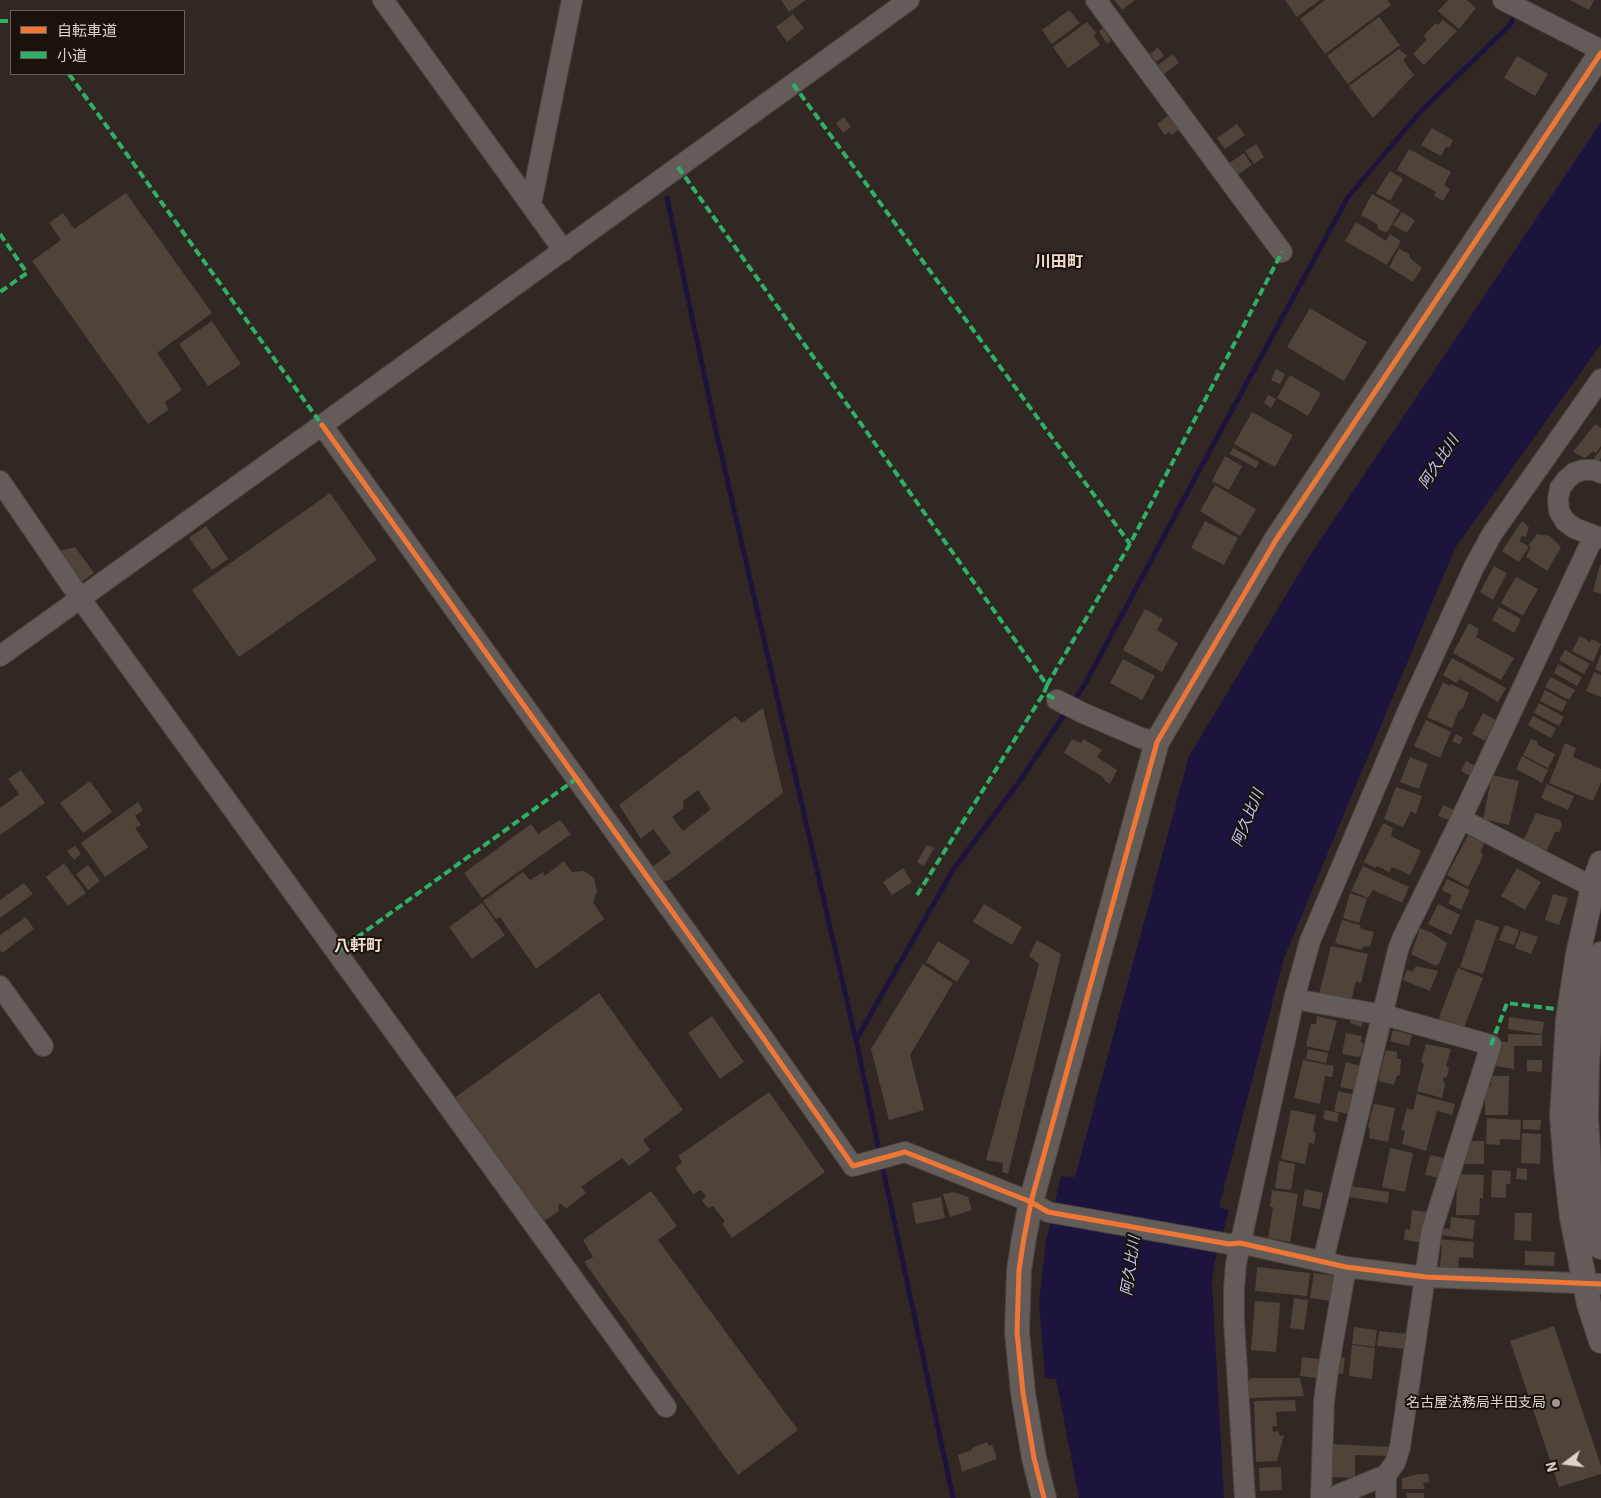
<!DOCTYPE html>
<meta charset="utf-8">
<style>
body{margin:0}
#map{position:relative;width:1601px;height:1498px;overflow:hidden;background:#312823;font-family:"IBM Plex Sans","Noto Sans JP",sans-serif}
canvas{display:block}
.legend{position:absolute;left:10px;top:10px;width:175px;height:65px;box-sizing:border-box;background:#19120d;border:1px solid #675f59;margin:0;padding:6px 9px;list-style:none;font-size:15px;color:#ddd2cc}
.legend li{display:flex;align-items:center;gap:10px;height:25px}
.legend b{width:25px;border:1px solid #675f59}
.north{position:absolute;left:1541px;top:1438px;width:50px;height:50px;-webkit-text-stroke:4px #19120d;paint-order:stroke;rotate:255deg;font-size:14px;font-weight:700;line-height:20px;text-align:center;color:#ddd2cc}
.north::after{content:'';display:block;margin:auto;width:18px;height:22px;background:#ddd2cc;clip-path:polygon(50% 0,100% 100%,50% 72%,0 100%)}
</style>
<div id="map">
<canvas width="1601" height="1498"></canvas>
<ul class="legend">
<li><b style="height:6px;background:#f07635"></b>自転車道</li>
<li><b style="height:6px;background:#2db169"></b>小道</li>
</ul>
<div class="north">N</div>
</div>
<script>
const c = document.querySelector('canvas').getContext('2d');
c.lineJoin = 'round';
function fillPath(path, color) { c.fillStyle = color; c.fill(path, 'evenodd'); }
const shape = rows => new Path2D(rows.map(r => 'M' + r).join(''));
function trace(path, color, width, dash) { c.strokeStyle = color; c.lineWidth = width; c.lineCap = dash ? 'butt' : 'round'; c.setLineDash(dash || []); c.stroke(path); }
function write(font, color, halo, rows, align = 'center') {
  c.font = font + ' "IBM Plex Sans","Noto Sans JP",sans-serif'; c.lineWidth = 4; c.setLineDash([]); c.textBaseline = 'middle'; c.strokeStyle = halo; c.fillStyle = color; for (const [text, x, y, turn = 0] of rows) {
    c.save(); c.translate(x, y); c.rotate((+turn || 0) * Math.PI / 180); c.textAlign = isNaN(turn) ? turn : align; if (halo) c.strokeText(text, 0, 0); c.fillText(text, 0, 0); c.restore();
  }
}
fillPath(shape([
 [1601,122,1601,344,1455,548,1284,958,1219,1207,1229,1210,1214,1265,1212,1283,1224,1498,1079,1498,1056,1379,1045,1378,1039,1303,1046,1241,1061,1176,1075,1177,1189,756,1309,557]
]), '#1d143d');
trace(shape([
 [667,198,716,431,856,1040],
 [1073,702,1086,682,1201,467,1348,197,1422,110,1510,25,1516,11],
 [880,1155,856,1040,953,870,1019,782,1068,709],
 [882,1164,953,1498]
]), '#1d143d', 5);
fillPath(shape([
 [781,0,806,0,789,12],
 [1114,0,1135,0,1122,10],
 [1285,0,1320,0,1297,17],
 [1325,0,1387,0,1391,5,1325,54,1300,19],
 [1448,0,1467,0,1476,8,1459,29,1438,11],
 [1570,0,1594,0,1589,10],
 [1069,10,1080,23,1052,44,1042,30],
 [793,14,804,28,787,42,776,27],
 [1379,17,1400,45,1348,84,1327,56],
 [1443,20,1457,31,1424,65,1413,54,1427,39,1423,36,1436,23,1438,25],
 [1087,22,1096,33,1094,36,1100,45,1068,68,1053,47],
 [1103,28,1111,41,1107,44,1099,31],
 [1158,47,1164,56,1156,62,1150,54],
 [1399,49,1407,56,1403,60,1414,75,1373,118,1349,86],
 [1173,54,1179,63,1164,74,1158,65],
 [1517,56,1548,74,1535,96,1504,78],
 [1170,114,1181,128,1172,135,1169,132,1165,135,1157,124],
 [844,117,851,127,843,133,836,123],
 [1237,124,1245,135,1225,149,1217,138],
 [1432,128,1453,140,1449,148,1446,147,1441,156,1421,145],
 [1256,144,1264,157,1254,164,1245,151],
 [1409,149,1451,172,1444,185,1450,189,1443,201,1434,196,1436,192,1397,170],
 [1244,153,1252,165,1237,175,1228,164],
 [1390,171,1403,179,1390,201,1376,193],
 [126,193,212,313,157,353,182,390,165,402,168,410,148,424,32,261,61,240,49,223,63,213,74,229],
 [1372,194,1400,210,1388,231,1385,232,1378,229,1377,224,1361,215],
 [1402,212,1415,220,1407,233,1393,225],
 [1356,222,1386,241,1390,234,1401,241,1387,265,1345,241],
 [1399,249,1409,254,1410,258,1422,268,1413,282,1389,267],
 [1310,308,1367,342,1344,381,1287,347],
 [212,321,241,364,208,386,179,344],
 [1276,369,1285,374,1280,384,1271,380],
 [1290,375,1321,393,1308,416,1277,398],
 [1268,395,1276,399,1271,408,1264,403],
 [1252,412,1293,435,1275,467,1234,444],
 [1595,424,1601,428,1601,446,1596,453,1593,451,1585,458,1573,452],
 [1233,448,1259,462,1256,468,1230,454],
 [1601,449,1601,458,1598,462,1594,459],
 [1225,456,1242,466,1229,490,1212,481],
 [1215,485,1256,509,1240,536,1200,511],
 [330,493,377,560,239,657,192,590],
 [1205,521,1238,538,1224,565,1191,548],
 [1522,521,1529,527,1526,537,1522,536,1519,541,1529,547,1519,562,1502,551],
 [206,526,228,559,212,570,189,538],
 [1537,534,1550,536,1561,547,1547,571,1526,557,1531,547,1528,546],
 [75,547,94,573,79,584,56,552],
 [1600,565,1601,565,1601,594,1593,591],
 [1494,566,1507,573,1493,600,1480,592],
 [1516,577,1538,589,1523,616,1501,603],
 [1499,607,1521,619,1514,633,1492,620],
 [1145,609,1163,619,1157,630,1178,643,1162,672,1123,650],
 [1469,623,1479,629,1476,637,1514,658,1501,680,1453,653],
 [1580,636,1590,642,1592,639,1601,644,1593,662,1572,651],
 [1565,650,1590,664,1584,674,1559,660],
 [1601,654,1601,672,1595,669],
 [1452,658,1506,688,1498,702,1460,679,1456,683,1443,675],
 [1123,659,1155,676,1142,700,1110,683],
 [1558,664,1582,677,1577,686,1554,673],
 [1594,672,1601,675,1601,697,1586,691],
 [1551,677,1575,690,1569,700,1545,687],
 [1443,682,1450,686,1451,684,1469,693,1463,708,1458,712,1452,728,1427,717],
 [1545,690,1567,702,1562,712,1540,701],
 [1539,703,1564,717,1559,726,1534,713],
 [763,708,783,793,670,880,662,881,652,867,671,853,653,829,641,839,619,805,735,716,742,723],
 [698,790,711,809,683,831,672,817,684,808,683,801],
 [1483,713,1496,720,1485,741,1472,734],
 [1533,716,1556,728,1551,738,1528,725],
 [1426,720,1451,732,1440,758,1414,746],
 [1456,734,1463,738,1460,745,1452,741],
 [1072,739,1081,743,1083,739,1102,750,1097,757,1117,770,1110,784,1105,781,1103,777,1064,753],
 [1531,739,1537,741,1538,745,1555,754,1548,768,1523,755],
 [1565,743,1576,748,1573,757,1601,769,1601,782,1593,801,1549,783],
 [1522,756,1548,770,1542,783,1516,769],
 [1410,757,1428,764,1419,789,1400,782],
 [1466,761,1476,766,1470,776,1461,771],
 [21,770,45,803,0,835,0,808,19,794,8,779],
 [1492,775,1519,781,1509,825,1483,819],
 [90,781,112,812,83,833,60,803],
 [1547,784,1574,796,1568,810,1541,798],
 [1396,787,1422,796,1416,814,1411,811,1403,827,1384,819],
 [138,802,143,810,135,816,141,825,135,828,148,847,105,877,81,843],
 [1443,805,1454,810,1449,820,1438,816],
 [1536,813,1560,820,1562,826,1559,832,1555,832,1546,852,1523,841],
 [560,820,571,834,482,898,464,873,531,824,538,834],
 [1383,823,1393,828,1391,836,1421,851,1410,875,1392,867,1389,872,1377,866,1375,868,1364,862],
 [1468,835,1484,843,1481,851,1483,856,1468,887,1447,875],
 [927,845,934,848,924,866,917,862],
 [75,846,81,854,74,860,67,851],
 [564,861,572,872,584,871,594,878,597,891,593,902,604,919,536,969,500,917,496,919,483,901,523,872,530,880,543,872,545,876],
 [64,863,86,893,68,906,46,877],
 [88,865,100,881,88,890,76,874],
 [1363,866,1409,887,1402,903,1373,890,1368,898,1351,891],
 [903,868,912,882,892,895,883,882],
 [1517,868,1541,882,1525,910,1501,896],
 [1447,879,1470,890,1461,910,1448,903,1452,895,1442,890],
 [24,883,33,894,0,918,0,900],
 [1350,893,1367,899,1359,923,1343,918],
 [1553,894,1568,898,1559,925,1545,920],
 [482,903,505,935,472,959,449,927],
 [984,904,1022,927,1012,945,973,922],
 [1438,904,1460,915,1451,935,1428,924],
 [26,917,34,929,2,953,0,950,0,935],
 [1476,919,1499,927,1483,974,1460,967],
 [1342,920,1360,925,1361,929,1374,932,1370,946,1363,947,1361,950,1335,943],
 [1505,925,1519,930,1514,945,1499,940],
 [1420,928,1432,933,1447,943,1440,962,1436,966,1411,954],
 [1521,931,1538,937,1531,954,1515,948],
 [1037,940,1061,954,1008,1174,1002,1172,1003,1163,986,1160,1039,964,1029,956],
 [938,941,970,961,957,982,926,962],
 [1331,946,1368,954,1361,983,1356,981,1351,1002,1319,994],
 [923,964,953,983,910,1055,924,1110,889,1120,871,1049],
 [1416,966,1438,971,1430,991,1403,980,1407,970,1412,972],
 [1458,968,1483,978,1463,1030,1438,1020],
 [599,993,683,1110,643,1140,650,1150,629,1166,622,1158,581,1187,586,1193,566,1209,561,1204,558,1205,559,1211,541,1223,453,1099],
 [712,1016,744,1062,720,1079,688,1033],
 [1317,1016,1337,1021,1329,1051,1306,1046,1311,1024,1316,1024],
 [1352,1016,1363,1020,1361,1027,1350,1023],
 [1509,1017,1544,1022,1542,1034,1508,1029],
 [1393,1030,1412,1035,1409,1046,1390,1041],
 [1346,1033,1362,1036,1361,1042,1364,1043,1361,1055,1358,1057,1342,1054],
 [1508,1034,1542,1035,1542,1046,1514,1046,1514,1069,1496,1066,1496,1051,1500,1042,1508,1042],
 [1426,1044,1451,1049,1446,1066,1449,1068,1447,1077,1443,1078,1445,1085,1442,1098,1417,1091,1424,1064,1421,1062],
 [1308,1049,1328,1053,1326,1063,1306,1059],
 [1386,1050,1397,1052,1397,1059,1401,1059,1400,1075,1397,1076,1394,1085,1378,1081],
 [1303,1060,1334,1066,1332,1077,1325,1076,1320,1104,1294,1098],
 [1527,1060,1542,1060,1542,1072,1527,1071],
 [1346,1062,1361,1066,1355,1090,1340,1087],
 [1491,1076,1509,1076,1508,1115,1485,1115,1485,1087,1491,1087],
 [1338,1091,1352,1094,1348,1114,1334,1111],
 [769,1092,825,1172,732,1238,722,1224,725,1221,713,1206,708,1208,702,1201,706,1196,701,1190,693,1194,675,1168,682,1162,678,1156],
 [1417,1094,1455,1104,1452,1115,1437,1111,1426,1151,1402,1144,1405,1131,1401,1130,1407,1108,1413,1110],
 [1374,1104,1395,1108,1388,1142,1369,1138,1370,1129,1368,1126],
 [1291,1110,1316,1115,1313,1132,1316,1133,1314,1144,1309,1143,1305,1164,1281,1159],
 [1325,1110,1339,1113,1337,1122,1323,1119],
 [1487,1118,1521,1120,1520,1140,1500,1139,1500,1145,1486,1144],
 [1523,1120,1541,1120,1540,1130,1523,1129],
 [1522,1133,1541,1134,1540,1164,1521,1163],
 [1467,1141,1484,1141,1484,1164,1462,1164,1462,1156,1467,1156],
 [1390,1148,1413,1153,1405,1192,1382,1187],
 [1430,1155,1444,1158,1440,1178,1425,1175],
 [1279,1161,1295,1164,1291,1190,1275,1188],
 [1517,1168,1527,1169,1527,1180,1516,1179],
 [1492,1170,1511,1171,1510,1184,1506,1184,1506,1198,1491,1197],
 [1457,1174,1484,1175,1483,1198,1480,1198,1479,1215,1456,1215],
 [1351,1186,1389,1192,1388,1203,1349,1197],
 [1305,1189,1323,1193,1320,1209,1302,1206],
 [1272,1190,1298,1194,1290,1242,1268,1238,1273,1207,1270,1207],
 [651,1191,677,1226,658,1240,798,1430,738,1475,584,1262,593,1257,583,1240],
 [954,1192,968,1197,972,1210,950,1217,943,1194],
 [941,1197,945,1218,916,1224,912,1203],
 [1412,1210,1428,1212,1424,1243,1404,1240,1405,1229,1410,1230],
 [1515,1213,1532,1213,1531,1241,1514,1240],
 [1451,1217,1475,1220,1473,1239,1440,1235,1441,1228,1450,1229],
 [1438,1239,1474,1242,1473,1258,1459,1257,1458,1268,1440,1267,1442,1246,1437,1245],
 [1525,1251,1555,1252,1554,1266,1525,1265],
 [1257,1267,1310,1273,1307,1296,1255,1291],
 [1314,1273,1337,1276,1332,1301,1310,1298],
 [1294,1298,1308,1300,1304,1330,1290,1328],
 [1255,1301,1280,1303,1276,1352,1251,1350],
 [1554,1326,1601,1466,1601,1474,1559,1487,1510,1341],
 [1354,1327,1377,1330,1375,1347,1352,1344],
 [1379,1331,1407,1334,1405,1349,1377,1346],
 [1352,1345,1375,1348,1372,1379,1349,1376],
 [1302,1357,1320,1359,1318,1378,1300,1376],
 [1336,1357,1345,1358,1343,1374,1334,1373],
 [1251,1378,1300,1378,1304,1396,1249,1398,1247,1384],
 [1295,1400,1296,1411,1276,1412,1277,1426,1272,1427,1273,1432,1278,1431,1280,1436,1284,1435,1277,1461,1256,1462,1254,1401],
 [987,1442,989,1446,992,1445,997,1459,962,1472,958,1455,972,1450,972,1448],
 [1333,1444,1389,1447,1388,1456,1355,1455,1355,1478,1332,1477],
 [1281,1467,1282,1490,1260,1491,1259,1468],
 [1419,1474,1428,1474,1429,1482,1423,1483,1425,1489,1402,1489,1402,1478],
 [1406,1493,1424,1493,1424,1498,1407,1498]
]), '#50433a');
const minor = shape([
 [383,0,564,251],
 [1096,0,1282,252],
 [1503,0,1601,50],
 [531,204,572,0],
 [322,425,761,1035,853,1166,905,1152,1031,1202,1048,1212,1229,1244,1240,1243,1346,1267,1426,1277,1601,1284],
 [1601,473,1594,470,1583,470,1574,473,1567,479,1560,488,1558,499,1559,511,1565,521,1574,528,1601,538],
 [0,481,80,598,666,1407],
 [0,656,322,425,909,0],
 [1057,700,1083,713,1141,738,1157,742],
 [1461,819,1593,887],
 [0,986,43,1046],
 [1294,999,1384,1015,1491,1045,1432,1229,1400,1447,1395,1463,1386,1475,1340,1494,1334,1498],
 [1323,1261,1398,950,1403,937,1461,819,1594,536],
 [1386,1475,1386,1498],
 [1245,1498,1234,1321,1234,1288,1236,1264,1294,999,1310,941,1407,713,1474,567,1492,534,1601,379],
 [1321,1498,1324,1402,1328,1370,1346,1267]
]);
const tertiary = shape([
 [1601,863,1593,887,1578,954,1568,1019,1562,1116,1566,1168,1572,1218,1589,1304,1601,1341],
 [1601,954,1590,1017,1587,1066,1586,1118,1589,1166,1595,1217,1601,1247],
 [1044,1498,1034,1458,1023,1393,1017,1332,1019,1270,1024,1238,1031,1202,1157,742,1276,540,1601,53]
]);
trace(minor, '#4c443f', 22);
trace(tertiary, '#4c443f', 26);
trace(minor, '#645c58', 20);
trace(tertiary, '#645c58', 24);
trace(shape([
 [0,21,11,21],
 [69,74,322,425],
 [793,84,1130,544],
 [678,167,1047,685,1044,693,1057,700],
 [0,234,27,273,0,292],
 [1047,685,1130,544,1282,252],
 [917,895,1044,693],
 [337,951,345,946,576,779],
 [1491,1045,1507,1003,1555,1009]
]), '#2db169', 4, [8, 4]);
trace(shape([
 [322,425,761,1035,853,1166,905,1152,1031,1202,1048,1212,1229,1244,1240,1243,1346,1267,1426,1277,1601,1284],
 [1044,1498,1034,1458,1023,1393,1017,1332,1019,1270,1024,1238,1031,1202,1157,742,1276,540,1601,53]
]), '#f07635', 5);
for (const [x, y, r, color] of [
 [1556,1403,5,"#a19691"]
]) { const dot = new Path2D(); dot.arc(x, y, r, 0, 2 * Math.PI); c.fillStyle = color; c.fill(dot); trace(dot, '#19120d', 2); }
write('14px', '#ddd2cc', '#19120d', [
 ["名古屋法務局半田支局",1546,1403]
], 'right');
write('italic 15px', '#c9c8f9', '#19120d', [
 ["阿久比川",1439,462,-57],
 ["阿久比川",1248,818,-68],
 ["阿久比川",1131,1266,-82]
]);
write('bold 16px', '#efdacd', '#19120d', [
 ["川田町",1059,262],
 ["八軒町",358,946]
]);
</script>
